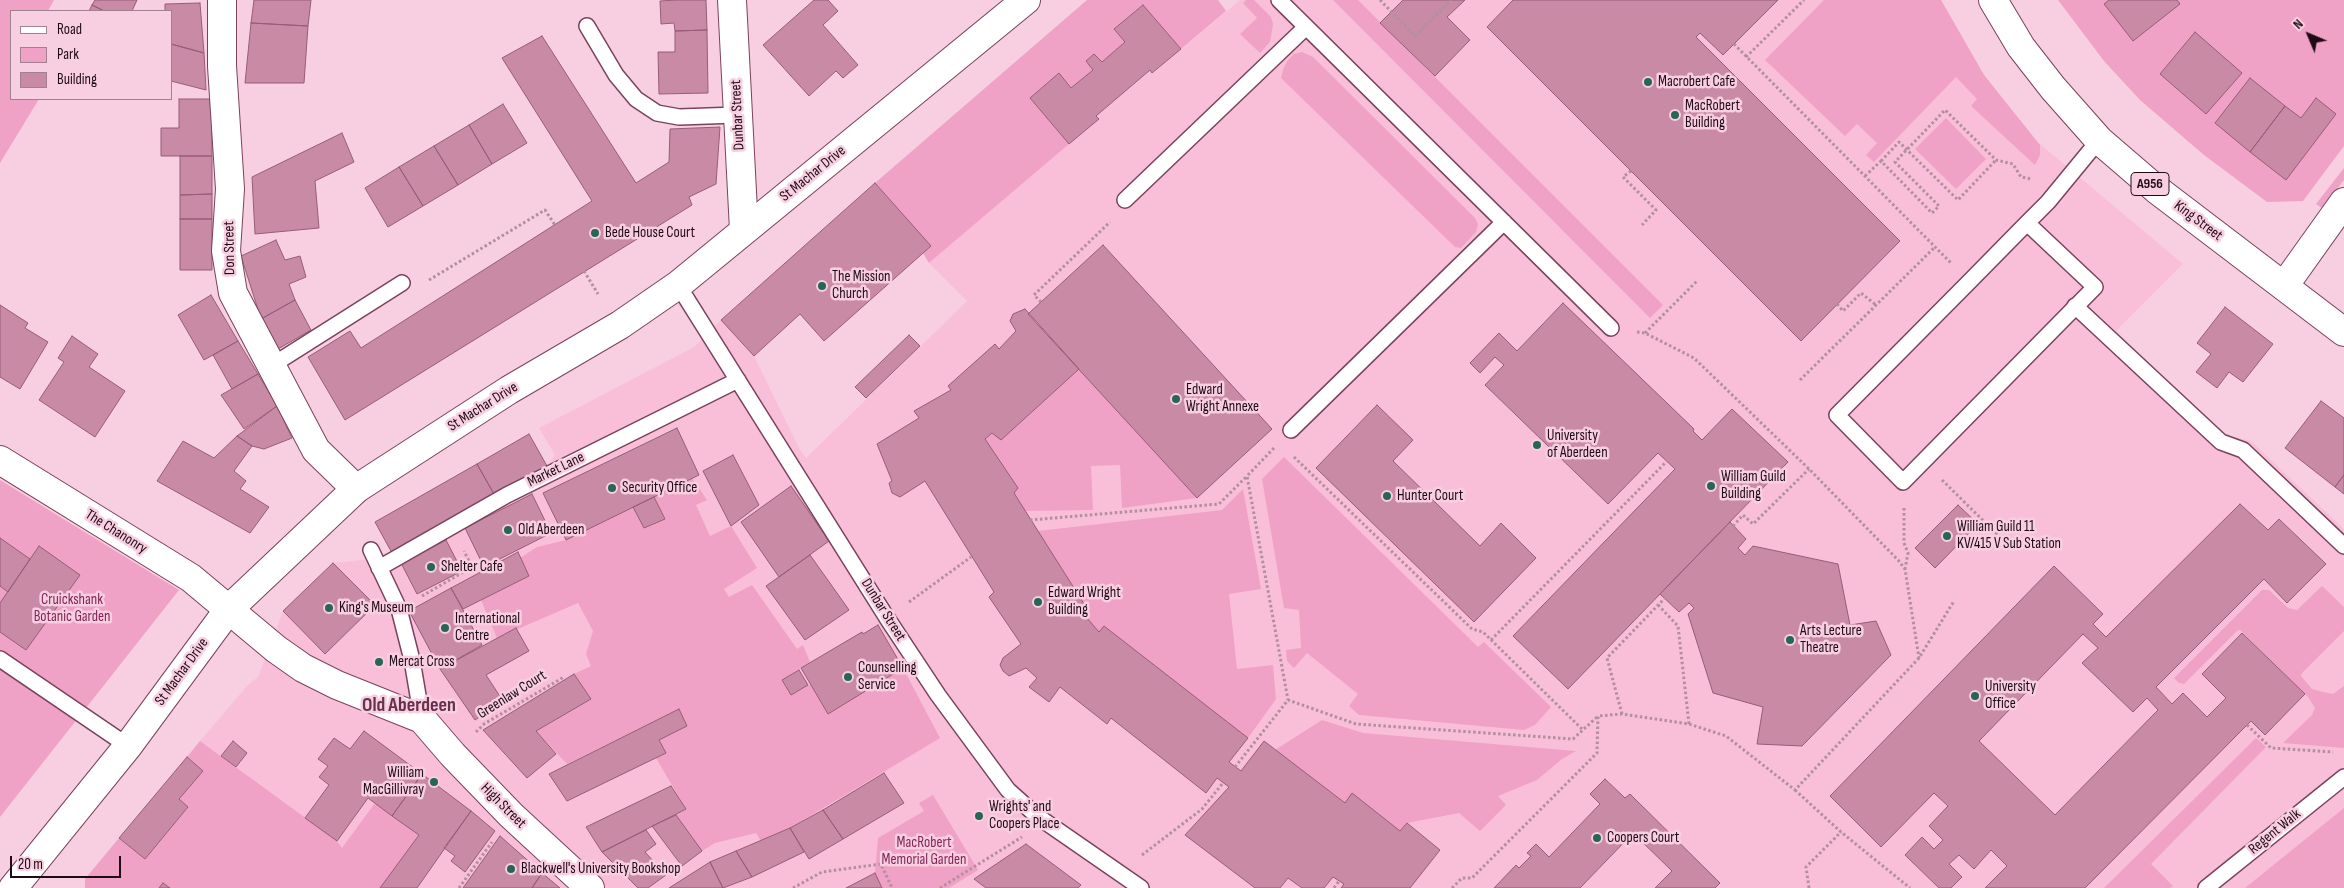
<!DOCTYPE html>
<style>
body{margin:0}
#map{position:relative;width:2344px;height:888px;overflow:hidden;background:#f7cfe0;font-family:"Sofia Sans Condensed",sans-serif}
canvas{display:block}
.legend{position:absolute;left:10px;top:10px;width:162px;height:90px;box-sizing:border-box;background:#f7cfe0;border:1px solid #a1808f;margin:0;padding:6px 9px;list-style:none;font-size:15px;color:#200a15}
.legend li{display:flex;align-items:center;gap:10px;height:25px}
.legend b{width:25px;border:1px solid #a1808f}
.north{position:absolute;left:2284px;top:10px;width:50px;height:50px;-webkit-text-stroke:4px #f7cfe0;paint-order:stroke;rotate:315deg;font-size:14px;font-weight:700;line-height:20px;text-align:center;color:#200a15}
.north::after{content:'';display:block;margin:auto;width:18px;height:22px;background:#200a15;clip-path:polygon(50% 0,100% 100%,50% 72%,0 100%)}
.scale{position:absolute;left:10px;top:856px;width:111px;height:22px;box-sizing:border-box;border:2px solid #200a15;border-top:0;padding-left:6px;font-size:15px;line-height:18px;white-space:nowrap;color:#200a15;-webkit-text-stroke:4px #f7cfe0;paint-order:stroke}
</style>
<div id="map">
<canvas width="2344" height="888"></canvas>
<ul class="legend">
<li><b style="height:6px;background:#fff"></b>Road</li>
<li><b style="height:14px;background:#efa2c5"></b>Park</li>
<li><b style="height:14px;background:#c98aa6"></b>Building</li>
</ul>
<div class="north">N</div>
<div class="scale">20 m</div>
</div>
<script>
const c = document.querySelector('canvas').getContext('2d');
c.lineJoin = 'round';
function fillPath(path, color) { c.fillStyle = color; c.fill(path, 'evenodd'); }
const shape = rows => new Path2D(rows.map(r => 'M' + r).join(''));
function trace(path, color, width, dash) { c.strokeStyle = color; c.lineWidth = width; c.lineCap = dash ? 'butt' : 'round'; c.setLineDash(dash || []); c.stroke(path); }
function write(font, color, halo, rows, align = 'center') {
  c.font = font + ' "Sofia Sans Condensed",sans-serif'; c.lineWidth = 5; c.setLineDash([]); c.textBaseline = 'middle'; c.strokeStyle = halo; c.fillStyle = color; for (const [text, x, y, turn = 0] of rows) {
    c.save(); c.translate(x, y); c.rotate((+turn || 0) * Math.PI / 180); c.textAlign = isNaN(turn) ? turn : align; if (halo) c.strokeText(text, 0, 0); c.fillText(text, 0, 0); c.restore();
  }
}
fillPath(shape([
 [1240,0,1941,0,1984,75,2034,139,2183,264,2116,331,2223,434,2251,441,2344,529,2344,888,159,888,247,775,200,741,247,686,258,677,283,611,333,563,391,557,547,466,555,455,539,428,694,347,721,320,754,356,800,450,806,458,967,301,929,263,1098,119,1096,116,1150,70,1153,73]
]), '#fabfd8');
fillPath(shape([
 [0,0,54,0,48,11,11,11,11,99,39,99,0,163],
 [1087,0,1218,0,1226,11,1181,49,1143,5,1114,29,1125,42,1102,62,1094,54,1086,61,1093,70,1071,88,1058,74,1030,98,1069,144,929,263,923,253,930,246,875,183],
 [1246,0,1254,0,1271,17,1273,24,1270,42,1260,53,1240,34,1257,18,1243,3],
 [1333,0,1358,0,1663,305,1650,318],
 [1824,0,1941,0,1984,75,2040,145,2040,155,2035,165,1971,106,1977,99,1956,77,1874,162,1866,155,1877,143,1857,124,1845,136,1765,60],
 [2058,0,2344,0,2344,146,2303,201,2267,202,2204,155,2140,100,2104,61],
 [1302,52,1313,57,1475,218,1478,224,1476,232,1461,248,1455,247,1281,78,1284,67,1288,60,1294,54],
 [1946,118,1986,159,1956,189,1915,149],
 [2344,168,2344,180,2322,208,2316,204],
 [1079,369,1197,498,1122,508,1120,465,1091,466,1093,510,1025,511,1014,493,1018,488,985,439,992,433,1001,440],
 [1284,457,1478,647,1484,642,1551,707,1535,725,1524,730,1359,715,1349,706,1358,694,1307,653,1294,668,1287,661,1286,650,1301,648,1299,610,1284,608,1262,479],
 [692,478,707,500,696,505,710,536,731,526,757,568,724,589,729,597,752,585,797,649,803,645,810,662,782,680,791,695,808,685,811,685,828,713,903,668,940,738,790,828,761,841,756,833,715,843,702,851,676,815,686,809,656,758,666,753,659,740,679,709,567,764,536,731,591,699,574,674,591,666,586,654,593,631,578,603,497,638,481,600,528,576,520,558,537,547,566,540,633,507,644,528,665,519,654,497],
 [0,480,179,590,0,817],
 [1243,489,1261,589,1229,594,1237,669,1273,665,1276,699,1248,738,1104,626,1099,632,1081,611,1086,607,1038,531,1222,510],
 [2322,586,2344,607,2344,631,2302,673,2301,676,2312,689,2323,692,2333,694,2344,686,2344,748,2283,743,2312,715,2315,708,2308,697,2240,630,2237,631,2184,684,2179,683,2174,678,2262,590,2269,590,2288,608,2297,610],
 [1322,720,1363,733,1576,751,1562,759,1537,780,1498,796,1506,805,1480,831,1459,813,1407,823,1400,831,1352,794,1345,803,1275,750],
 [2256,738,2266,747,2151,864,2173,886,2170,888,2104,888],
 [200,741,337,841,342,848,375,803,419,835,380,888,85,888,85,879,119,838,145,859,188,807,179,799,202,771,187,757],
 [933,795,978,870,949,888,882,888,875,873,878,838,924,811,919,803],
 [2344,808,2344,888,2245,888]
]), '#efa2c5');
const building = shape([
 [95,0,137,0,132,11,104,11,92,5,95,0],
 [254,0,311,0,308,26,251,23,254,0],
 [676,0,706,0,707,30,675,31,674,23,661,24,660,1,676,0],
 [814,0,828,0,838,11,823,25,858,65,843,78,836,71,809,96,763,45,814,0],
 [1403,0,1465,0,1447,17,1470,40,1435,76,1380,23,1403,0],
 [1513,0,1778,0,1723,55,1700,33,1696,37,1900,241,1801,341,1487,27,1513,0],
 [2109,0,2177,0,2180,4,2133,41,2104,4,2109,0],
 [200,3,204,53,171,44,171,11,165,11,165,4,200,3],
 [92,5,104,11,89,11,92,5],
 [1143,5,1181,49,1152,73,1150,70,1096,116,1099,119,1069,144,1030,98,1059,73,1071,88,1093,70,1086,61,1094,54,1102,62,1125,42,1114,29,1143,5],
 [251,23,308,26,304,83,245,83,251,23],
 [707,30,708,93,659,94,658,52,675,52,675,31,707,30],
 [2195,32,2242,73,2206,114,2160,74,2195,32],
 [542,36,636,183,669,162,670,129,720,127,716,184,689,197,692,205,345,420,308,357,350,331,361,348,592,201,502,58,542,36],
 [171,44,204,53,206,90,171,81,171,44],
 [2250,78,2285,106,2250,152,2215,123,2250,78],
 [2316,98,2336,114,2286,180,2250,152,2285,106,2301,118,2316,98],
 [179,99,212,99,212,156,161,156,161,128,179,128,179,99],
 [503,104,527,143,492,164,469,125,503,104],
 [469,125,492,164,458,185,434,146,469,125],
 [342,133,354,162,315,181,319,228,255,234,252,177,342,133],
 [434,146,458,185,423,206,399,167,434,146],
 [180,156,212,156,212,194,180,195,180,156],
 [399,167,423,206,388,227,365,188,399,167],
 [875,183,931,246,824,341,800,314,754,356,721,320,875,183],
 [212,194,212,219,180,219,180,195,212,194],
 [180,219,212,219,212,270,180,270,180,219],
 [276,240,285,260,300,256,306,277,289,284,295,300,261,319,241,256,276,240],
 [1103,245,1272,429,1197,498,1028,314,1103,245],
 [211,295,238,341,204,360,178,315,211,295],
 [295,300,311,330,278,349,261,319,295,300],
 [1563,303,1694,429,1693,431,1702,440,1732,409,1788,462,1568,689,1513,636,1675,469,1658,453,1608,504,1485,385,1504,365,1495,357,1480,373,1470,363,1499,333,1517,351,1563,303],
 [0,305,28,323,25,328,48,342,20,389,0,377,0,305],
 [2225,307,2273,344,2243,382,2229,372,2217,388,2196,372,2211,354,2197,343,2225,307],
 [1025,309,1079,369,1001,440,992,433,985,439,1018,488,1014,493,1086,607,1081,611,1099,632,1104,626,1248,738,1229,762,1241,771,1264,741,1345,803,1352,793,1400,831,1407,823,1440,850,1410,888,1341,888,1344,884,1333,877,1324,888,1302,888,1288,878,1280,888,1255,888,1185,835,1229,787,1217,778,1206,793,1111,718,1107,724,1060,687,1049,702,1029,687,1037,678,1026,668,1009,676,1003,671,1000,665,1003,658,1021,644,989,597,994,592,925,481,900,497,892,493,889,483,892,481,877,444,919,418,914,411,951,390,948,386,995,344,999,349,1016,331,1010,321,1013,314,1025,309],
 [909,335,920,346,866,398,855,387,909,335],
 [72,336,98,354,89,367,125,391,95,437,39,400,64,362,58,358,72,336],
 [238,341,258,374,232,389,213,355,238,341],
 [258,374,277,406,244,429,221,395,258,374],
 [2321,401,2344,418,2344,475,2335,487,2285,448,2321,401],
 [1377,405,1413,440,1393,461,1480,546,1501,523,1536,558,1474,622,1316,468,1377,405],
 [277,406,292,438,264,449,252,446,237,436,277,406],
 [677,428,699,475,566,540,543,493,677,428],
 [529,434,547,466,495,496,477,464,529,434],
 [237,436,252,446,234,471,246,481,240,489,269,507,250,533,157,481,183,441,214,458,237,436],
 [733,455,759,505,731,526,703,471,733,455],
 [477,464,494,494,392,553,375,522,477,464],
 [2344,475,2344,494,2335,487,2344,475],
 [791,486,829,541,779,577,741,522,791,486],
 [532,494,551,533,484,567,465,528,532,494],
 [654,497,665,519,644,528,633,507,654,497],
 [2240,504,2268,530,2279,519,2326,564,2287,603,2264,579,2156,687,2172,704,2183,693,2207,717,2226,698,2202,674,2242,633,2305,694,2265,735,2251,721,2085,888,1985,888,2007,866,1991,850,1974,869,1959,855,1949,864,1962,877,1951,888,1939,888,1905,855,1922,837,1934,849,1943,840,1929,826,1948,806,1934,793,1881,847,1830,796,2054,566,2103,614,2093,624,2106,637,2240,504],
 [2083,634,2098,648,2082,663,2133,712,2147,698,2158,710,2055,815,1979,741,2083,634],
 [1958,505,1978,524,1935,568,1915,548,1958,505],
 [1730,522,1746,539,1738,548,1745,555,1753,546,1838,564,1850,625,1876,621,1891,655,1802,746,1757,744,1763,707,1713,693,1688,614,1694,608,1689,603,1679,612,1660,594,1730,522],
 [0,538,30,559,8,592,0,586,0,538],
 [446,540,462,571,417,594,401,563,446,540],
 [39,546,80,575,26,650,0,632,0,603,39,546],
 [518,552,529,576,463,609,451,588,518,552],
 [810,555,849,610,805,640,766,586,810,555],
 [333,563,375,605,325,654,283,611,333,563],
 [451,588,482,645,440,669,409,611,451,588],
 [878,625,903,668,828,714,801,668,862,632,863,634,878,625],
 [516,628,529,651,486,675,503,701,475,720,440,669,516,628],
 [799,670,808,685,791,695,782,680,799,670],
 [574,674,591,699,536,731,556,754,527,778,483,730,574,674],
 [679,709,687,726,659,740,666,753,567,801,549,774,679,709],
 [364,731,422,774,392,816,368,798,337,841,305,818,329,785,319,777,328,766,318,759,334,738,350,749,364,731],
 [233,741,247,753,236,767,221,756,233,741],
 [187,757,203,771,179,799,188,807,145,859,119,838,187,757],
 [884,773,904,803,843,839,823,810,884,773],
 [422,774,471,811,417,888,380,888,419,835,392,816,422,774],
 [1605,779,1625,798,1630,794,1720,883,1715,888,1655,888,1672,871,1633,833,1580,888,1494,888,1516,865,1519,868,1531,856,1527,853,1536,844,1549,857,1600,804,1590,794,1605,779],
 [671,786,686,809,602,852,586,827,671,786],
 [823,810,843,839,809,859,790,828,823,810],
 [471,811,495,831,465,872,451,861,455,856,444,848,471,811],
 [676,815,702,851,682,866,652,826,676,815],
 [790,828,804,852,752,877,736,851,790,828],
 [646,830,656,844,645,852,666,875,648,888,638,888,602,852,646,830],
 [500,836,542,873,532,888,463,888,500,836],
 [1026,844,1081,885,1078,888,986,888,974,879,1026,844],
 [736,851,752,877,723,888,710,862,736,851],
 [710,862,723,888,669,888,710,862],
 [542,873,560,888,532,888,542,873],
 [875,873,882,888,846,888,875,873],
 [163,883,170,888,159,888,163,883]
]);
fillPath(building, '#c98aa6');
trace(building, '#975d78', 1);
const service = shape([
 [1279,0,1611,328],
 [587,26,616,75,636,99,657,113,679,117,737,115],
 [1125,200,1305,28],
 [2027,223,2095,287,1903,482,1837,415,1969,282,2027,223,2048,202,2099,140],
 [678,285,887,618,938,695,1008,790,1037,816,1141,888],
 [2075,306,2221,442,2243,450,2344,546],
 [271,366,402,283],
 [1291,430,1504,222],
 [371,550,399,609,412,660,422,719],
 [379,568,507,495,738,380],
 [0,659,128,746],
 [2206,888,2344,777]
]);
const minor = shape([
 [222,0,222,66,230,189,226,251,233,293,316,450,356,489],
 [732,0,744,230],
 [2284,286,2344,202],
 [0,460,191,578,276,649,303,668,337,685,422,719,453,755,511,815,590,888]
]);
const secondary = shape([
 [13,888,128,746,229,609,356,489,509,390,620,325,678,285,1026,0]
]);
const primary = shape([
 [1993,0,2021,47,2053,88,2099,140,2156,189,2344,332]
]);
trace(service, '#7a425d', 18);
trace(minor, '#7a425d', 30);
trace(secondary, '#7a425d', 30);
trace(primary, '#7a425d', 30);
trace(shape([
 [1380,0,1415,36,1451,0],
 [1734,44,1952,264],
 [1746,57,1804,0],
 [1881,161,1899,142,1958,200,1996,160],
 [1631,171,1623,177,1656,210,1642,225],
 [1865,176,1881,161,1932,213,1939,206,1895,162,1945,110,1996,160,2013,164,2021,177,2032,179],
 [584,271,598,294],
 [429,280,545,210,555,225],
 [1041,302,1034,295,1110,222],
 [1837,304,1843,311,1861,293,1876,305],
 [1637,332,1645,333,1694,358,1809,469,1898,560,1905,569,1919,658],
 [1645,333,1698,280],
 [1800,380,1935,247],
 [1274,448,1247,476,1288,700],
 [1294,457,1472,629,1483,632,1583,730],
 [1942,480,2009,546],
 [1904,508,1904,543,1908,553,1905,569],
 [1030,520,1219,504,1247,476],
 [1733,526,1743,515,1753,524,1809,469],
 [422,596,472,567,464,551],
 [909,602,971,557],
 [1658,605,1678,626,1689,724],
 [1491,640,1667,461],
 [1622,714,1607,658,1665,598],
 [2247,725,2271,748,2333,752],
 [476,732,484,724,564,677],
 [1235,767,1288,700,1356,724,1573,739,1597,717],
 [1795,790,1841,832,1910,888],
 [1142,855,1202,809,1223,783],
 [459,888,492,842],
 [793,888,822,872,881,864,892,888],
 [940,888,1022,837],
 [1334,888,1339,881],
 [1452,888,1462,878,1472,878,1597,753,1598,716,1622,714,1689,724,1726,736,1795,790,1919,658,1954,601],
 [1809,888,1806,867,1841,832]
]), '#b18f9e', 3, [2.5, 2.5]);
trace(service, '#fff', 15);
trace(minor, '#fff', 28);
trace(secondary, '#fff', 28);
trace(primary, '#fff', 28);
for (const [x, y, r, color] of [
 [1648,82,5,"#266653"],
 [1675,115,5,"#266653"],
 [595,233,5,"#266653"],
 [822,286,5,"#266653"],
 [1176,399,5,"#266653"],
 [1537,445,5,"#266653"],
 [1711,486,5,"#266653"],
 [612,488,5,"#266653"],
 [1387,496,5,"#266653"],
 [508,530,5,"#266653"],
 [1947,536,5,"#266653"],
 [431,567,5,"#266653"],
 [1038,602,5,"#266653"],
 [329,608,5,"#266653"],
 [445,628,5,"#266653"],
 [1790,640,5,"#266653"],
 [379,662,5,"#266653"],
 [848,677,5,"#266653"],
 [1975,696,5,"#266653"],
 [434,782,5,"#266653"],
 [979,816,5,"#266653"],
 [1597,838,5,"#266653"],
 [511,869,5,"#266653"]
]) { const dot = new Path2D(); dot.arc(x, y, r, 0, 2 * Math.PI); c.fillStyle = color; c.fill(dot); trace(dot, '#f7cfe0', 2); }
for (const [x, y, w] of [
 [2150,184,38]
]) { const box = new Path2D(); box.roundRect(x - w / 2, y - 11.5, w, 23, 4); c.fillStyle = '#f7cfe0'; c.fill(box); trace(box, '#200a15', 1); }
write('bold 14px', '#200a15', null, [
 ["A956",2150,184]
]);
write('15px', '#200a15', '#f7cfe0', [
 ["Macrobert Cafe",1658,82],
 ["MacRobert",1685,106],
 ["Building",1685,123],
 ["Bede House Court",605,233],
 ["The Mission",832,277],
 ["Church",832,294],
 ["Edward",1186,390],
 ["Wright Annexe",1186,407],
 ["University",1547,436],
 ["of Aberdeen",1547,453],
 ["William Guild",1721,477],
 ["Building",1721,494],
 ["Security Office",622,488],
 ["Hunter Court",1397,496],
 ["William Guild 11",1957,527],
 ["KV/415 V Sub Station",1957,544],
 ["Old Aberdeen",518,530],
 ["Shelter Cafe",441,567],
 ["Edward Wright",1048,593],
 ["Building",1048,610],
 ["King's Museum",339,608],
 ["International",455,619],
 ["Centre",455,636],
 ["Arts Lecture",1800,631],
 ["Theatre",1800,648],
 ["Mercat Cross",389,662],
 ["Counselling",858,668],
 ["Service",858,685],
 ["University",1985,687],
 ["Office",1985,704],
 ["William",424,773,"right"],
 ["MacGillivray",424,790,"right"],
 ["Wrights' and",989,807],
 ["Coopers Place",989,824],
 ["Coopers Court",1607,838],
 ["Blackwell's University Bookshop",521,869]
], 'left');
write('15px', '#200a15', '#f7cfe0', [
 ["Dunbar Street",738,115,-93],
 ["St Machar Drive",813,174,-39],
 ["King Street",2198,221,37],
 ["Don Street",230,248,-91],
 ["St Machar Drive",483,407,-32],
 ["Market Lane",556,470,-26],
 ["The Chanonry",116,532,32],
 ["Dunbar Street",883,610,58],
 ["St Machar Drive",182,672,-54],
 ["Greenlaw Court",512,695,-32],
 ["High Street",503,806,45],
 ["Regent Walk",2275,832,-39]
]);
write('15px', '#812456', '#f7cfe0', [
 ["Cruickshank",72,600],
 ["Botanic Garden",72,617],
 ["MacRobert",924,843],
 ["Memorial Garden",924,860]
]);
write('bold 20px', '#67314b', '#f7cfe0', [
 ["Old Aberdeen",409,706]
]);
</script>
